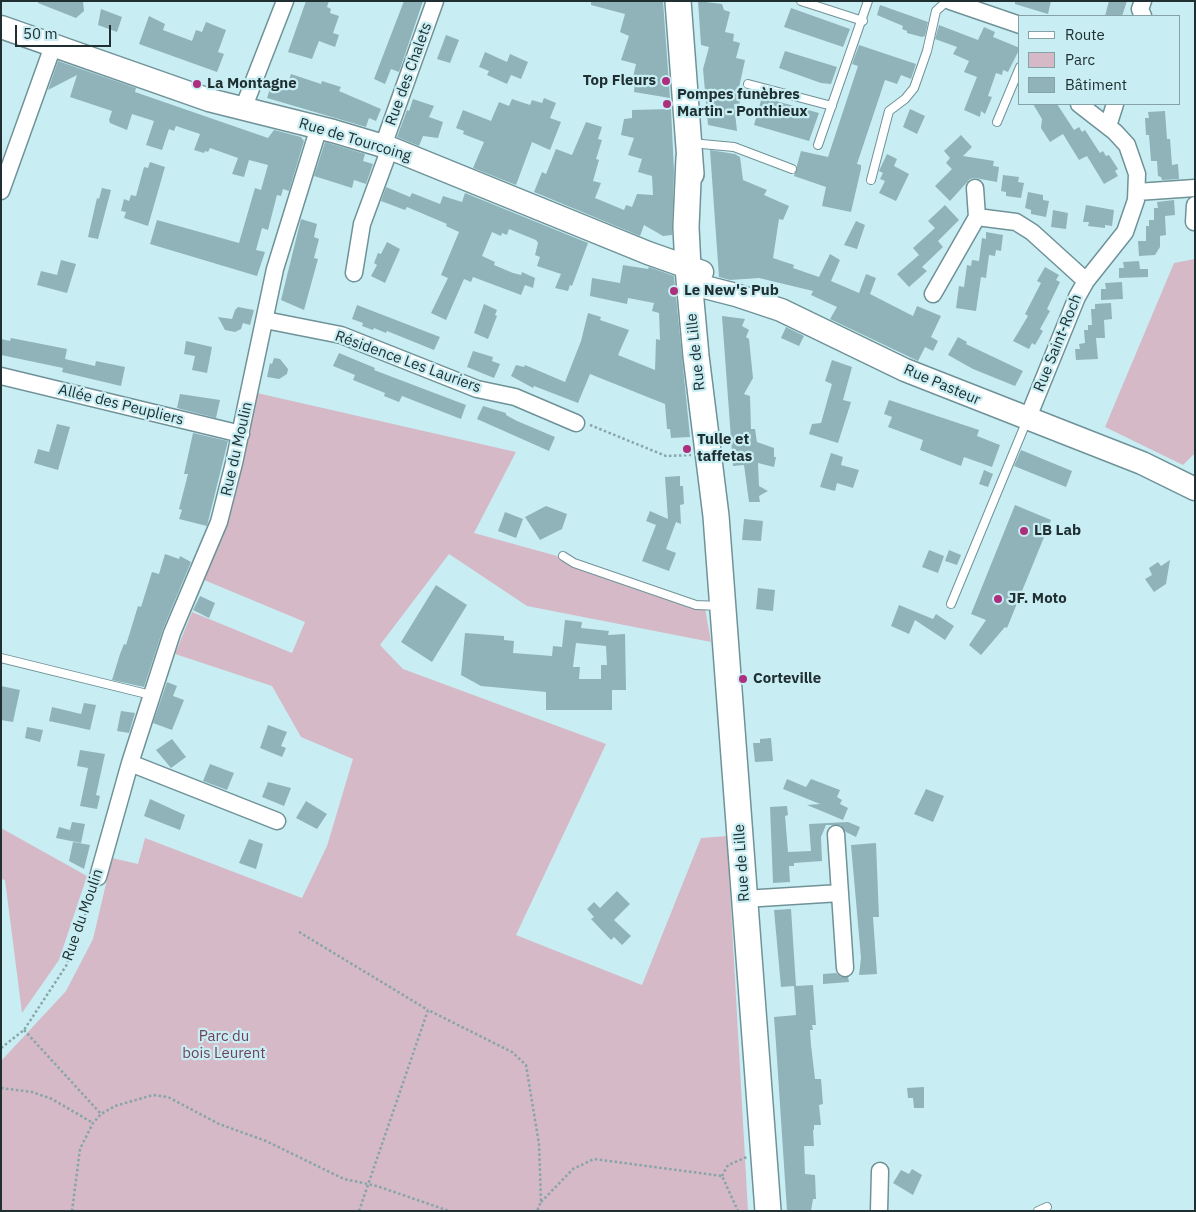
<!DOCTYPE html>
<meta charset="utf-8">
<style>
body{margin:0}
#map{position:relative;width:1196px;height:1212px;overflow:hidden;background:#c8eef4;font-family:"IBM Plex Sans",sans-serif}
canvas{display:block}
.frame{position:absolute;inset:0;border:2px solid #202f31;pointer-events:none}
.legend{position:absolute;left:1018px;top:15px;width:162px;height:90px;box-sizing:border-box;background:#c8eef4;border:1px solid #85a2a6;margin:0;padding:6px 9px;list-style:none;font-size:15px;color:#202f31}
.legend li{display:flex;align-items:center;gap:10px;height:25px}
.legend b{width:25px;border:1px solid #85a2a6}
.scale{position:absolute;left:15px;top:25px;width:96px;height:22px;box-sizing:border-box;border:2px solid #202f31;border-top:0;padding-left:6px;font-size:15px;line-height:18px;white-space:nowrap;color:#202f31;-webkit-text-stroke:4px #c8eef4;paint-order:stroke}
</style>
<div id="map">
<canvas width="1196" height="1212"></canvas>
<div class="frame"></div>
<ul class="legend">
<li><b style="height:6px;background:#fff"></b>Route</li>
<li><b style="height:14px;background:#d6b9c7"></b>Parc</li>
<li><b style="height:14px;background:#8fb3b9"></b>Bâtiment</li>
</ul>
<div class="scale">50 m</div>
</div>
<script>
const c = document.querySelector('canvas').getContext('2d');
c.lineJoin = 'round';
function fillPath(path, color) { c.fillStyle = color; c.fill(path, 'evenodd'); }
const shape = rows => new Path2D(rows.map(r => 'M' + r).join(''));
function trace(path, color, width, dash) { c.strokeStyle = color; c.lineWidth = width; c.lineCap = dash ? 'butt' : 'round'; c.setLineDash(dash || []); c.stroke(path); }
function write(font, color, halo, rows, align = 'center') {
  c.font = font + ' "IBM Plex Sans",sans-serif'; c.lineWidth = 4.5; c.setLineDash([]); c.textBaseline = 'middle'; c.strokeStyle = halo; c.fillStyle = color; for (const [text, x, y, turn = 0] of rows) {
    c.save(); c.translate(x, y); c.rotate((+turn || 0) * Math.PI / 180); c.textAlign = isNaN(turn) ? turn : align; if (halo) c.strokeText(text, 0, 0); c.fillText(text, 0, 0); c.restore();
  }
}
fillPath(shape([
 [1195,259,1195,453,1183,465,1105,427,1174,263],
 [257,393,516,452,474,533,604,569,705,608,711,642,527,606,449,554,380,645,403,669,606,744,516,935,642,985,701,838,727,836,748,1211,1,1211,1,1061,66,991,93,939,112,858,138,864,145,838,302,898,327,846,353,759,301,737,272,686,175,654,192,612,292,653,305,622,204,580,229,515],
 [1,828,87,876,59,960,22,1013,5,880,1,879]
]), '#d6b9c7');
fillPath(shape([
 [38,1,83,1,84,11,76,18,38,3],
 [306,1,329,1,327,7,331,9,330,13,339,16,333,33,339,35,335,47,319,41,312,59,288,52],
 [404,1,423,1,399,72,391,69,385,84,374,79],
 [591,1,663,1,670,98,634,92,635,81,632,82,636,64,621,60,629,36,620,32,625,14,591,5],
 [698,1,722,4,724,10,730,12,725,32,734,34,733,41,740,43,736,58,745,60,738,92,742,93,739,105,734,104,737,131,708,125,703,69,709,47,701,45],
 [1015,1,1051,1,1048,14,1015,4],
 [1109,1,1127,1,1122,16,1105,16],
 [880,5,928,22,925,36,922,37,907,33,907,31,902,29,903,26,877,15],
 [791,8,850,29,843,47,784,27],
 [101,9,122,17,117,32,98,25],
 [149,16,165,24,163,30,192,41,196,30,202,32,206,22,226,30,218,52,224,54,217,72,139,44],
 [939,25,978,40,984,27,995,32,993,37,1020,48,1008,72,1003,70,1002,75,996,73,988,96,992,97,985,114,981,111,980,117,964,110,977,77,964,72,969,61,953,54,957,47,935,39],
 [446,35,459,40,450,63,437,59],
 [859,45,916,64,911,79,901,75,897,84,885,80,857,164,861,165,861,169,851,212,822,206,826,187,794,176,801,151,828,157,858,66,852,64],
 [785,51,837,67,831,84,821,83,779,68],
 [485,52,507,62,510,54,528,62,521,79,511,75,507,84,487,75,489,71,479,67],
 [58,61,136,88,135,92,268,138,274,130,301,137,304,141,289,191,283,189,281,196,277,195,268,230,262,228,256,250,265,252,257,276,150,244,157,220,239,243,255,188,261,190,268,165,249,160,244,177,232,174,238,158,210,148,208,152,205,151,204,153,194,150,200,134,176,126,174,131,169,129,162,150,146,145,154,121,132,114,127,130,110,123,109,120,112,111,70,97,77,75,48,90],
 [291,74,321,84,322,81,341,87,339,91,381,109,376,121,369,118,366,127,267,98,272,83,287,87],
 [762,97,819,113,809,141,754,125],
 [544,98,556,103,550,118,561,122,550,150,532,142,516,185,473,168,484,142,463,134,464,131,456,128,463,110,491,121,499,102,509,106,512,99,530,105,532,100,542,103],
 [413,99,434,106,429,117,443,122,438,138,423,136,419,146,397,137,407,110,409,111],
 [1033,104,1057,104,1074,130,1079,127,1082,132,1085,130,1100,153,1103,151,1106,156,1109,155,1118,169,1115,171,1118,176,1104,184,1087,156,1079,160,1063,134,1050,142,1041,128,1042,119],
 [671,109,674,171,672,235,663,236,644,225,640,236,534,192,542,172,546,174,556,149,572,155,586,122,602,127,598,139,602,140,596,159,599,160,593,181,601,183,595,198,624,210,626,205,632,207,637,194,653,195,652,176,638,172,642,159,628,155,634,138,621,135,624,119,632,118,632,110],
 [910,109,925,116,917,134,903,127],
 [1165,111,1167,139,1170,139,1172,165,1178,164,1179,179,1162,180,1161,177,1158,176,1157,161,1151,161,1149,135,1146,135,1145,118,1149,118,1148,112],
 [961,135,972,147,963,156,994,161,993,166,999,167,997,182,975,178,970,179,950,201,935,186,952,169,946,163,950,158,944,151],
 [325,142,365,154,363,161,373,164,366,184,354,180,352,188,314,176],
 [710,150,735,154,740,157,743,180,767,190,764,195,789,206,783,220,779,219,773,258,794,265,793,268,819,277,830,254,840,260,831,281,859,293,866,274,876,278,870,294,913,316,917,306,941,316,931,337,938,341,933,351,925,347,918,361,830,319,837,307,811,295,813,291,759,278,730,280,719,277],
 [887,154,897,159,894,166,909,174,896,201,879,193,885,181,880,179,883,173,879,171],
 [150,162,165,167,148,226,124,218,126,212,121,211,124,199,129,201,131,195,136,196,144,167,148,168],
 [1003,175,1019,177,1018,182,1024,183,1021,198,1006,196,1006,192,1001,191],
 [386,187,410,197,412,193,440,204,443,196,462,202,465,193,588,243,572,286,570,285,568,291,555,288,561,274,537,266,540,257,535,255,538,243,536,240,509,229,507,235,502,233,501,236,492,232,482,256,495,262,494,265,513,273,521,275,522,272,535,278,533,288,525,285,521,295,473,277,471,282,464,279,446,320,431,313,448,278,441,275,459,232,446,226,447,224,407,207,405,210,381,201],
 [102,188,111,190,98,239,88,237,97,198,99,199],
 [1028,192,1043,195,1043,200,1049,201,1046,217,1031,214,1031,210,1025,208],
 [1174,200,1175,215,1165,216,1166,235,1160,236,1160,247,1155,255,1139,256,1138,241,1146,241,1146,226,1149,226,1149,220,1154,220,1154,208,1158,208,1157,202],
 [945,205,959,220,938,241,943,247,922,267,927,271,909,287,897,274,919,255,913,248,935,228,928,221],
 [1086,205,1114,210,1112,226,1105,225,1105,228,1088,226,1089,222,1083,222],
 [1053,210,1068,213,1066,229,1051,227],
 [301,219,317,224,314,237,319,239,314,258,318,259,304,310,281,300],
 [856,221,865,225,857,249,844,245],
 [986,232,1003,235,1001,251,996,250,995,256,989,255,986,278,981,277,976,311,956,308,959,286,964,287,967,265,971,266,972,260,979,261,982,238,986,239],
 [387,242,400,249,385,283,371,276,377,265,374,263,378,253,381,254],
 [61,260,76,264,67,293,37,285,41,271,57,275],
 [1139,261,1140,269,1148,269,1148,277,1119,278,1119,268,1124,268,1123,262],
 [623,265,648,269,649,267,674,276,690,437,671,438,670,429,667,429,665,404,590,374,578,403,534,386,533,388,511,376,516,365,524,367,525,365,565,382,581,341,588,313,601,317,600,320,629,330,618,355,655,370,656,339,660,340,659,313,652,311,654,303,628,298,627,304,590,296,592,278,620,283],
 [1045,267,1059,275,1056,280,1060,282,1047,309,1050,311,1040,329,1043,331,1035,345,1032,343,1029,349,1013,341,1028,316,1025,314,1041,283,1037,281],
 [1122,282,1123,299,1101,300,1101,289,1106,289,1105,283],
 [1111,303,1112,319,1104,320,1105,338,1096,338,1098,359,1076,360,1075,349,1080,349,1079,344,1085,343,1084,330,1088,330,1088,325,1092,325,1091,309,1095,309,1095,304],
 [484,304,497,310,495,315,497,316,488,339,474,333],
 [357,305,440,337,434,350,387,331,386,333,374,328,373,330,362,326,363,323,352,319],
 [238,307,254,310,250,325,243,323,241,329,235,332,225,330,218,317,232,319,235,310],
 [722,316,745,319,742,326,749,330,746,337,749,339,753,378,744,394,750,396,751,429,755,429,757,442,774,448,774,457,776,457,774,467,758,463,759,486,768,491,759,496,760,502,749,502,744,465,733,466],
 [786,327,804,336,799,346,781,338],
 [958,337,967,342,966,344,1023,371,1015,386,973,369,948,355],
 [11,338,67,349,65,359,95,366,96,361,125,367,121,386,62,372,63,368,1,355,1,339,10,341],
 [186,341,212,347,207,373,192,370,195,356,184,354],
 [473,351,493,357,492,361,500,364,494,378,467,367],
 [339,353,375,368,374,370,466,405,461,419,402,396,399,402,384,396,385,393,353,380,355,375,333,366],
 [274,358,280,359,288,369,287,374,279,379,267,377,270,363,272,364],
 [832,360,852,367,843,400,851,402,838,443,809,434,812,424,821,423,832,384,825,381],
 [180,394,220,400,216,418,177,408],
 [889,400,979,430,977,436,1000,445,992,467,964,457,961,466,920,450,923,440,888,427,892,417,884,414],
 [483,406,506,413,506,415,517,421,555,437,549,451,477,419],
 [57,424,70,427,58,470,34,463,38,449,49,452],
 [193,433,228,441,207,526,179,519,182,510,179,509,188,474,184,474],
 [1021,450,1072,471,1066,487,1014,466],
 [831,453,843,457,841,465,859,470,853,488,837,483,835,491,820,487],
 [984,470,993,474,988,487,979,484],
 [680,476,680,486,683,486,684,504,680,505,681,524,676,522,666,549,676,553,669,571,642,561,656,525,646,521,650,511,668,519,665,477],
 [1015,505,1051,520,1007,628,1005,627,981,655,969,645,986,620,971,614],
 [546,506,567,514,562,529,540,540,525,517],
 [505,512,523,519,516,538,498,531],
 [744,519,763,521,761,541,742,540],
 [929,550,944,556,938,573,922,567],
 [949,550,961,555,957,565,945,561],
 [165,554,179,559,180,556,191,562,163,629,144,687,112,680,120,654,124,644,126,645,138,606,141,607,152,572,159,574],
 [1170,560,1166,584,1154,592,1145,579,1152,575,1149,568,1158,562,1161,566],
 [436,585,467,605,432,662,401,642],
 [758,588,775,590,773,611,756,609],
 [200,596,215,603,209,618,193,610],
 [899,605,933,619,936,614,954,626,945,640,915,620,909,634,891,626],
 [565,620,582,622,581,628,609,631,608,635,625,634,626,690,612,690,612,710,546,710,546,692,481,686,461,675,465,633,504,636,504,640,514,641,513,653,552,656,553,646,562,647],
 [576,643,606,646,607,665,601,665,601,679,579,679,580,667,573,667],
 [167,682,177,686,173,696,184,700,172,730,153,723],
 [1,686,20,690,13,722,1,720],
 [84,703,96,705,90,730,49,721,52,707,81,714],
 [121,711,135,713,129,733,117,731],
 [268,725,287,732,281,746,286,748,282,757,260,748],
 [27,727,43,730,40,742,25,738],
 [771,738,773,761,755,762,753,743,760,743,760,739],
 [172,739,186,757,171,768,156,750],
 [80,750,105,754,96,795,100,796,97,809,80,806,88,768,77,766],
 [210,764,234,773,227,790,203,781],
 [787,779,806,787,811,779,840,790,837,797,842,800,840,804,848,808,843,820,807,805,820,804,783,789],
 [268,782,291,788,284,806,262,797],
 [926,789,944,796,933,822,914,814],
 [150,799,185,815,180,830,144,816],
 [306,801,327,814,317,829,296,818],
 [787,806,788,815,785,816,788,852,811,851,809,824,848,822,860,827,856,837,846,832,840,825,826,825,821,837,822,861,794,863,794,866,789,866,790,882,773,883,770,807],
 [72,822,85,824,81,843,56,838,59,827,70,830],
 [249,839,263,844,256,869,239,863],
 [73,842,90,845,84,869,69,861],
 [876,843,879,917,873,917,877,974,859,975,861,958,851,845],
 [617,891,630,904,614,920,631,936,622,945,614,937,611,940,591,919,594,917,587,909,594,902,600,908],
 [791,909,796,986,813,985,816,1025,812,1025,813,1030,810,1030,811,1045,815,1079,821,1079,823,1104,819,1105,821,1125,814,1125,814,1130,813,1130,814,1146,804,1146,805,1174,815,1175,816,1199,813,1199,811,1211,787,1211,776,1044,774,1017,796,1015,794,986,781,987,774,910],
 [836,973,841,977,848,977,849,982,823,984,823,974],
 [924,1087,924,1108,914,1108,913,1098,908,1098,907,1088],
 [912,1169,922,1175,913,1195,893,1183,901,1170,909,1174]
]), '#8fb3b9');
const service = shape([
 [801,1,863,21],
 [748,84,832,106],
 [997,122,1020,67],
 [691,143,734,147,792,169],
 [818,145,868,1],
 [871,180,889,111,905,99,914,88,927,51,936,11,947,1],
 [563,556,574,563,696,605,721,606],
 [951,604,1027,420],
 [1,658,151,695],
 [1038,1211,1047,1207]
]);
const minor = shape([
 [950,1,1020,25],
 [1143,1,1140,9,1143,16],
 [243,109,285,1],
 [1108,126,1115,104],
 [383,146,435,1],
 [1,191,53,46],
 [1137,192,1195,188],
 [977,217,1016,222,1032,232,1086,281],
 [1194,222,1195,205],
 [354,273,362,224,390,148],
 [933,294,977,217,975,188],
 [265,320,341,335,477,389,515,397,576,423],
 [1,376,241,434],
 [1027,420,1077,297,1086,281,1125,232,1136,200,1137,174,1127,145,1115,132,1079,104],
 [130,763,277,821],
 [836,834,845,968],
 [98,877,130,763,172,633,219,522,234,463,275,269,319,127],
 [744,899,840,893],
 [879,1211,880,1171]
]);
const secondary = shape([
 [1,27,209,100,333,131,390,148,648,253,702,272],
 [689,283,736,295,781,310,905,370,1142,463,1195,489]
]);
const primary = shape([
 [678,1,691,174],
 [689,158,686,227,688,268,696,356,716,516,768,1211]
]);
trace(service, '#6f9298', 10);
trace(minor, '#6f9298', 19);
trace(secondary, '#6f9298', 25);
trace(primary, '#6f9298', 28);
trace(shape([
 [590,425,666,456,691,455],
 [299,932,428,1010],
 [24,1030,101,1114],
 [1,1048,24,1030,66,966,94,891],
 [1,1088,32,1092,52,1099,93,1123],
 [722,1176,728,1165,747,1157],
 [541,1202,573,1169,594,1159,722,1176,738,1211],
 [72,1211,80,1149,93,1123,101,1114,115,1106,153,1095,168,1097,219,1124,266,1141,344,1179,377,1186,449,1211],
 [359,1211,428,1010,512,1052,526,1065,539,1144,541,1202,537,1211]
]), '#87a4a9', 2.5, [2.5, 2.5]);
trace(service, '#fff', 8);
trace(minor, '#fff', 16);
trace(secondary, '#fff', 22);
trace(primary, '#fff', 25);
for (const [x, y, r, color] of [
 [666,81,5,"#ad2e7d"],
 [197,84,5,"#ad2e7d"],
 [667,104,5,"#ad2e7d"],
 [674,291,5,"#ad2e7d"],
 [687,449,5,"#ad2e7d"],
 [1024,531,5,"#ad2e7d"],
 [998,599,5,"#ad2e7d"],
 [743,679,5,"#ad2e7d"]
]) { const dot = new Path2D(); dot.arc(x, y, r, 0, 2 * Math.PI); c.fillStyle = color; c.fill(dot); trace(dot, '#c8eef4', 2); }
write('15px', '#202f31', '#c8eef4', [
 ["Rue des Chalets",409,74,-70],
 ["Rue de Tourcoing",355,140,17],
 ["Rue Saint-Roch",1058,343,-68],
 ["Rue de Lille",696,352,-96],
 ["Résidence Les Lauriers",408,362,20],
 ["Rue Pasteur",942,385,23],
 ["Allée des Peupliers",121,405,14],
 ["Rue du Moulin",237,449,-77],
 ["Rue de Lille",742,863,-94],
 ["Rue du Moulin",83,915,-71]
]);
write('bold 15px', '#202f31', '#c8eef4', [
 ["Top Fleurs",656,81,"right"],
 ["La Montagne",207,84],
 ["Pompes funèbres",677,95],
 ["Martin - Ponthieux",677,112],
 ["Le New's Pub",684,291],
 ["Tulle et",697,440],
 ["taffetas",697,457],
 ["LB Lab",1034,531],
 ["JF. Moto",1008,599],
 ["Corteville",753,679]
], 'left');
write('15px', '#71405a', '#c8eef4', [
 ["Parc du",224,1037],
 ["bois Leurent",224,1054]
]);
</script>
